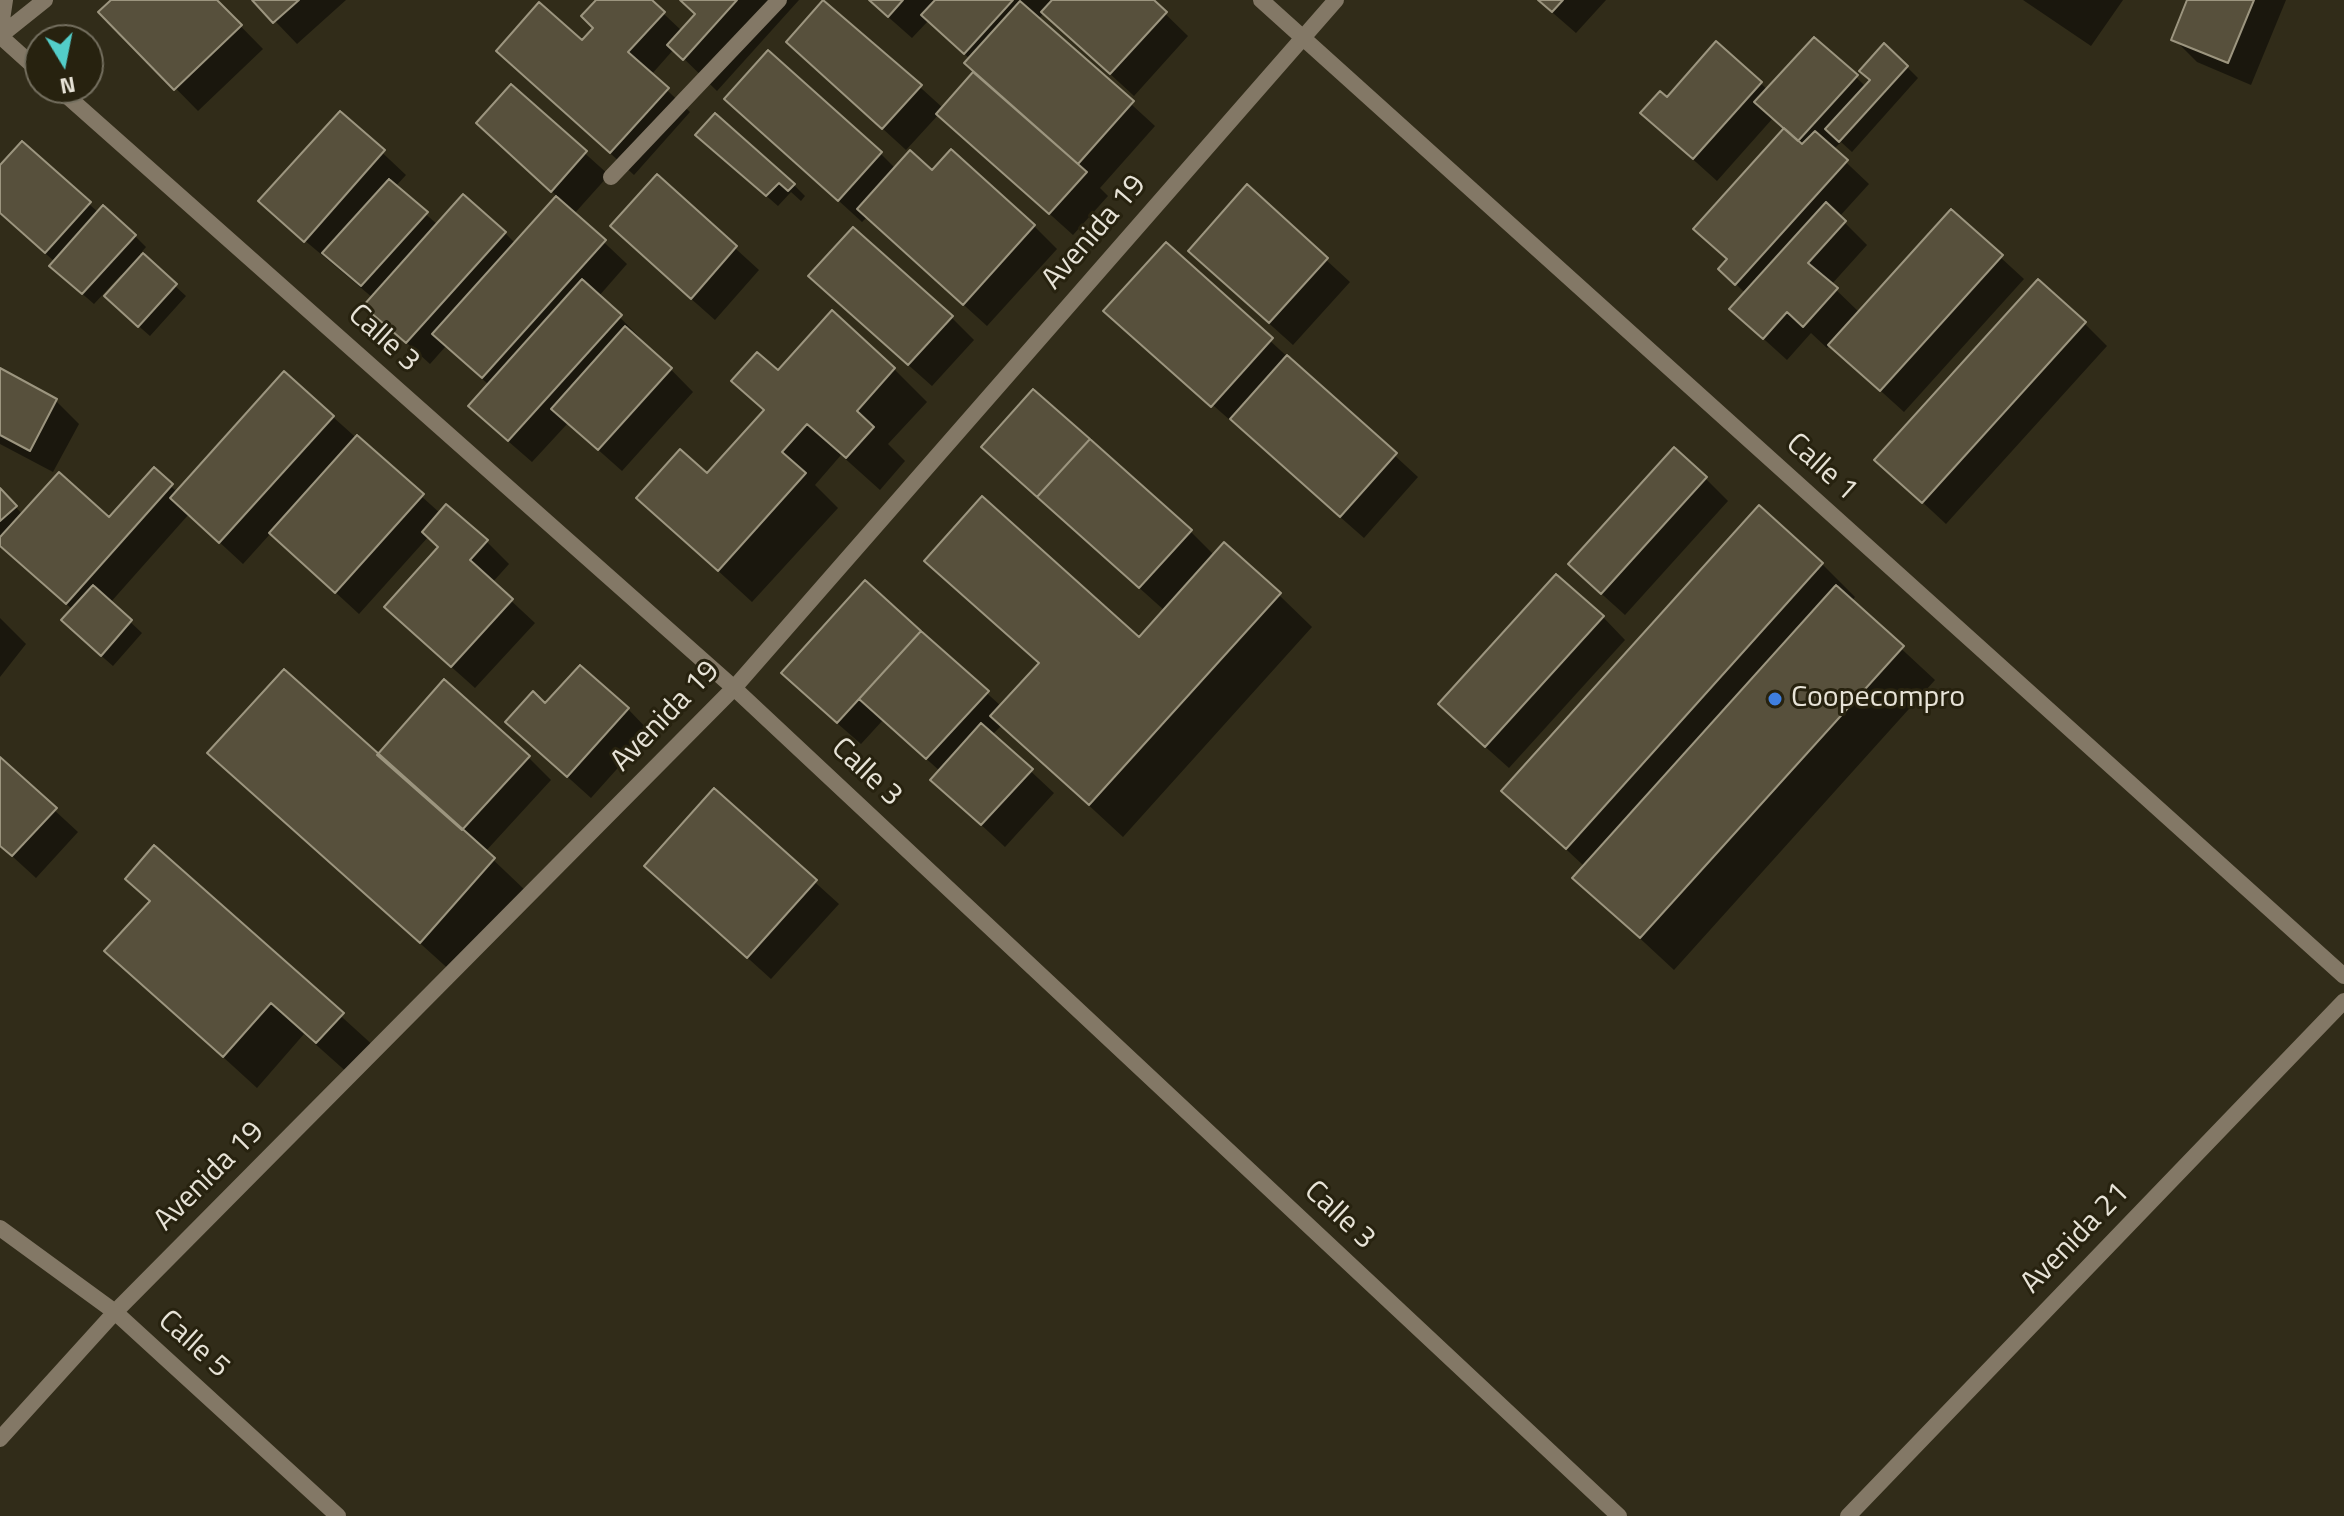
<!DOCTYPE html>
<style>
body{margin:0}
#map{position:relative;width:2344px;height:1516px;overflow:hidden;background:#312c19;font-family:"Titillium Web",sans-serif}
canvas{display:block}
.north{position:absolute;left:24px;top:24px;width:80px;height:80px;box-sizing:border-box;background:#27220f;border:2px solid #746f5f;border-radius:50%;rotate:170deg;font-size:22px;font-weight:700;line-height:32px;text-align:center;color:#e7e3d7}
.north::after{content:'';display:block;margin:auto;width:28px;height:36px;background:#53cdc9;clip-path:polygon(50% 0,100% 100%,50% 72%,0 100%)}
</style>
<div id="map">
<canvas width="2344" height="1516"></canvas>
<div class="north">N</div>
</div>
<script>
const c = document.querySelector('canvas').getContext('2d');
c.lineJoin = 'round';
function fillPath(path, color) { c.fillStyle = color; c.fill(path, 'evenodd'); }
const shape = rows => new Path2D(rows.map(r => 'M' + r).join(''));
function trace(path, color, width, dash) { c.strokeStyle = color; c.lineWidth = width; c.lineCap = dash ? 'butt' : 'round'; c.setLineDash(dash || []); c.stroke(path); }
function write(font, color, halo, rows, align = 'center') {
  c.font = font + ' "Titillium Web",sans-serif'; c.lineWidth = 6; c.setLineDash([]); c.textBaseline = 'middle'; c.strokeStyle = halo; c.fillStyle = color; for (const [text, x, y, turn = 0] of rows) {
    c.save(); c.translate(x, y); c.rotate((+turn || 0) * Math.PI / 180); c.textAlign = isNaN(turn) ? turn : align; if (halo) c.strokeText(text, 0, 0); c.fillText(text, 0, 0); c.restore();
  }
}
fillPath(shape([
 [114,0,215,0,263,49,198,111,101,12],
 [255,0,346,0,297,44],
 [599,0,649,0,682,31,696,16,679,0,799,0,717,91,674,49,651,75,690,112,634,175,498,51,582,43,596,28],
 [869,0,1151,0,1188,36,1134,96,1044,13,1038,19,1155,126,1100,188,1108,196,1073,235,939,114,906,150,788,42,825,1,943,108,976,72,970,59,929,20,912,38],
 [1538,0,1606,0,1576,33],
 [2023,0,2123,0,2091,46],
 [2190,0,2286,0,2251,85,2197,62,2174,39],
 [1716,44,1768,90,1856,77,1866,87,1907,67,1918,78,1852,152,1841,142,1833,150,1869,184,1839,217,1867,245,1831,285,1860,313,1951,212,2024,279,1904,412,1830,345,1827,348,1811,333,1787,360,1755,331,1746,294,1721,269,1728,261,1695,229,1785,129,1773,118,1717,181,1666,135,1668,99],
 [511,87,609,175,574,214,627,264,599,296,693,392,622,471,568,423,532,462,493,428,489,385,446,346,430,364,366,306,373,298,284,223,340,113,406,175,395,187,438,225,505,233,516,244,558,197,501,146],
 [727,99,881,154,896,169,1034,226,1057,249,987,326,867,217,862,222],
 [715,116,794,185,805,196,801,201,791,192,778,206,709,146],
 [22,144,99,213,135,236,146,247,140,254,186,296,150,336,118,308,124,278,121,275,94,304,63,277,55,262,0,213,0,168],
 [657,177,759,270,715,320,635,249],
 [1247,187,1350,282,1293,345,1213,273],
 [1166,245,1418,477,1364,538,1106,311],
 [834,299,951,317,974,340,932,386],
 [2084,323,2107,346,1946,524,1877,460],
 [894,369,927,402,888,444,905,461,880,490,841,455,815,485,838,508,752,602,639,498,707,476,765,412,734,381,778,372],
 [0,370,56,401,79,424,53,472,0,444],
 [333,417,440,513,486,541,509,564,492,583,535,623,475,688,410,630,440,548,429,536,359,614,271,533,243,564,189,514,110,603,142,633,113,666,74,632,73,610,0,544,0,490,23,515,109,519,154,470,178,493],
 [1007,469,1190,531,1214,555,1279,595,1312,627,1123,837,1002,725,992,735,1054,793,1005,847,933,780,941,772,883,720,861,744,806,696,865,583,1001,706,1040,665,927,560,1139,640,1165,611],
 [1705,478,1728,501,1625,615,1594,587],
 [1759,507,1822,564,1855,597,1851,602,1935,680,1674,970,1575,878,1585,867,1504,791],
 [1603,617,1625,640,1509,768,1463,727],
 [0,618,26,644,0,677],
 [628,709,650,732,591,798,531,744],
 [210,753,528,757,551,780,485,852,527,892,454,974],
 [0,760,78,832,36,878,0,845],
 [714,791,839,904,771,979,646,866],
 [155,847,376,1048,350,1075,304,1034,257,1088,107,951,151,903,127,879]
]), '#0007');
const building = shape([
 [111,0,217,0,242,25,174,90,98,12,111,0],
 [252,0,299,0,273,23,252,0],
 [596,0,652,0,665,12,628,52,669,88,610,153,496,51,539,2,582,40,593,28,581,16,596,0],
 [680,0,737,0,683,60,667,45,695,14,680,0],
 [823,0,922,85,882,129,786,42,823,0],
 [869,0,903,0,888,17,869,0],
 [935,0,1013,0,964,54,921,15,935,0],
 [1052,0,1154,0,1167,12,1110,74,1041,12,1052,0],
 [1538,0,1563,0,1552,12,1538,0],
 [2187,0,2254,0,2228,63,2171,40,2187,0],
 [1020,1,1134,101,1078,164,964,63,1020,1],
 [1814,37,1858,75,1798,141,1754,102,1814,37],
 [1716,41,1762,82,1693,159,1640,113,1660,91,1667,97,1716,41],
 [1884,43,1908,66,1839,142,1825,129,1870,80,1859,71,1884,43],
 [768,50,882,152,838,201,724,99,768,50],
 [973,72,1087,172,1049,214,936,114,973,72],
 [511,84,587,151,551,192,476,123,511,84],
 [340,111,385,150,304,242,258,201,340,111],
 [715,113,795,184,788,191,779,183,766,196,695,135,715,113],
 [1784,128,1802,144,1815,131,1848,160,1735,285,1718,269,1727,259,1693,229,1784,128],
 [22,141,91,202,45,253,0,213,0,165,22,141],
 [951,149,1035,225,963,305,857,209,910,150,932,170,951,149],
 [657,174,737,246,691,299,610,226,657,174],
 [389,179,428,212,361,286,322,253,389,179],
 [1247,184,1328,258,1269,323,1188,251,1247,184],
 [463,194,506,232,406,343,363,306,463,194],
 [556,196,606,240,482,378,432,334,556,196],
 [1826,202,1846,221,1808,263,1838,288,1803,327,1787,312,1763,339,1729,309,1826,202],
 [103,205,136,235,82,294,49,266,103,205],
 [1951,209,2003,255,1880,391,1828,345,1951,209],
 [853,227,953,316,908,365,808,276,853,227],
 [1166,242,1273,338,1211,407,1103,311,1166,242],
 [143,253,177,284,138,327,104,296,143,253],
 [582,279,622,315,508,441,468,406,582,279],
 [2038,279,2086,322,1922,503,1874,460,2038,279],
 [832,310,895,368,857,411,874,427,846,458,807,424,782,452,806,473,718,571,636,498,680,449,707,473,764,410,731,381,757,352,778,370,832,310],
 [625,326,672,368,598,450,551,409,625,326],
 [1287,355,1397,453,1340,517,1230,419,1287,355],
 [0,368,57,399,30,451,0,435,0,368],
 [284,371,334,416,219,543,170,498,284,371],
 [1033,389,1090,439,1037,497,981,447,1033,389],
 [357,435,424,494,335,593,269,533,357,435],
 [1090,439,1192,530,1139,588,1037,497,1090,439],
 [1674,447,1707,477,1601,594,1568,564,1674,447],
 [154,467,173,484,66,604,0,546,0,537,59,472,109,517,154,467],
 [0,488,17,506,0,521,0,488],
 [982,496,1139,637,1224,542,1281,593,1089,805,990,716,1039,663,924,561,982,496],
 [446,504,488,540,470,560,513,599,451,667,384,607,438,547,422,532,446,504],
 [1759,505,1823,563,1566,849,1501,791,1759,505],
 [1556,574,1604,616,1485,747,1438,704,1556,574],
 [865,580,921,631,837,723,781,673,865,580],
 [93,585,132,620,101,656,61,620,93,585],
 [1836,585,1904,646,1640,938,1572,878,1836,585],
 [921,631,989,691,926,759,859,699,921,631],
 [580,665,629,708,567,777,505,722,533,691,545,703,580,665],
 [284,669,495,858,420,943,207,753,284,669],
 [444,679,530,756,462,830,377,755,444,679],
 [981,723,1033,769,981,825,930,780,981,723],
 [0,757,57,808,12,856,0,846,0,757],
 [714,788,817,880,747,958,644,866,714,788],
 [154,845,344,1013,316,1043,271,1003,223,1057,104,951,150,901,125,879,154,845]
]);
fillPath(building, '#57503c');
trace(building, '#9c957f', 2);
trace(shape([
 [1261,0,2344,976],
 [0,33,5,0],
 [0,36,45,0],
 [0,36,40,72],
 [58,88,734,688,1619,1516],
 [611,177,779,0],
 [0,1228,115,1312,338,1516],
 [0,1439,115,1312,734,688,1336,0],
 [1848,1516,2344,1001]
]), '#837866', 16);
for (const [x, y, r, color] of [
 [1775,699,8,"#3f7fe0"]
]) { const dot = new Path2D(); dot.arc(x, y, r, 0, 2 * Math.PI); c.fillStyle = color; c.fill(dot); trace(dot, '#27220f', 3); }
write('30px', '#e7e3d7', '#27220f', [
 ["Avenida 19",1095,233,-49],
 ["Calle 3",383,339,42],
 ["Calle 1",1821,468,42],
 ["Avenida 19",666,717,-46],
 ["Calle 3",866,773,43],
 ["Avenida 19",210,1177,-45],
 ["Calle 3",1339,1216,43],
 ["Avenida 21",2076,1239,-46],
 ["Calle 5",193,1345,42]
]);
write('30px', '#e7e3d7', '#27220f', [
 ["Coopecompro",1791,699]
], 'left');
</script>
